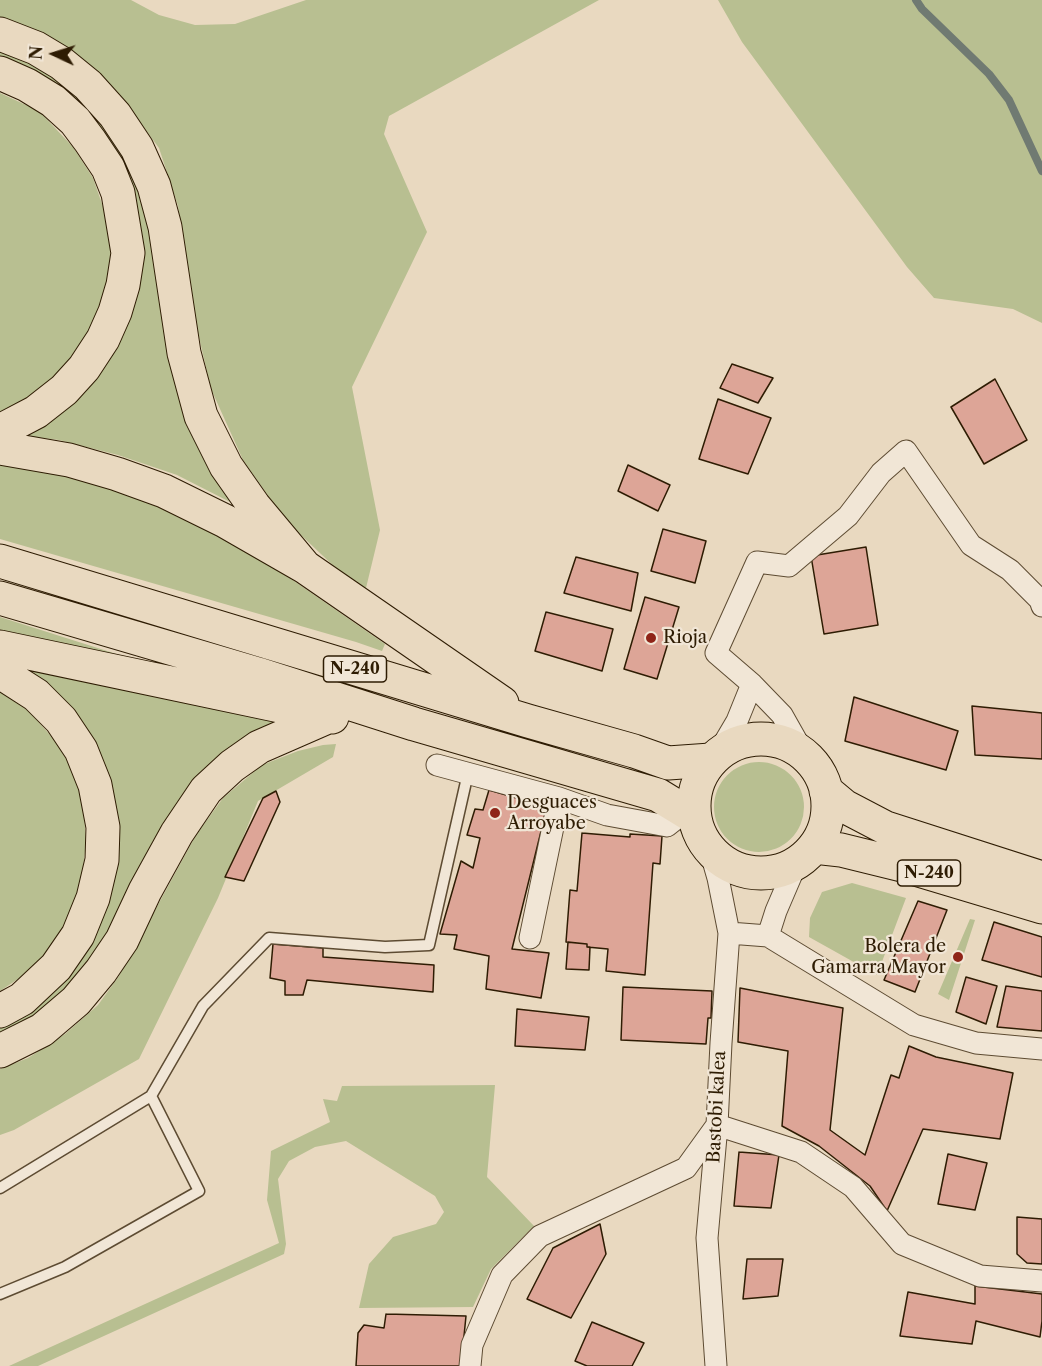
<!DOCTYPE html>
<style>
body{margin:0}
#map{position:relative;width:1042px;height:1366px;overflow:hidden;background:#e9d9c0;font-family:"Libre Caslon Text",serif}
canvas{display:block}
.north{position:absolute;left:24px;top:24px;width:60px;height:60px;-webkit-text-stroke:4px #f1e6d6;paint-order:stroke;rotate:274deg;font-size:16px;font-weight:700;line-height:24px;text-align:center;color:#2e1c03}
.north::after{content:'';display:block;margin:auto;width:21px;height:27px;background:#2e1c03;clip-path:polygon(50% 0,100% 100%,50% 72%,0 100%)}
</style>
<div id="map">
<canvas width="1042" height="1366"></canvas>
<div class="north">N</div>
</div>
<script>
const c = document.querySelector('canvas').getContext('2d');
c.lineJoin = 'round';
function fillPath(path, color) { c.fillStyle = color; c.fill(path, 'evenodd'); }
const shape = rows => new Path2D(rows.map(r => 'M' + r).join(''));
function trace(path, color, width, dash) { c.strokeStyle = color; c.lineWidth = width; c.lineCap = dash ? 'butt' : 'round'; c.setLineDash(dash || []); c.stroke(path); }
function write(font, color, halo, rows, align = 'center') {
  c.font = font + ' "Libre Caslon Text",serif'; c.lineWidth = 4.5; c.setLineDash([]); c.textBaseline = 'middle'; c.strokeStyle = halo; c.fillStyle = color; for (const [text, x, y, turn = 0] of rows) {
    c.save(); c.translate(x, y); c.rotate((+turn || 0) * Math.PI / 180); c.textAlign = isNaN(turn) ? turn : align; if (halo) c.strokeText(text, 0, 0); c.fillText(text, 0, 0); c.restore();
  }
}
fillPath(shape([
 [0,0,131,0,159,15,195,25,235,24,306,0,599,0,389,116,384,134,427,232,352,387,380,530,366,588,340,572,285,520,243,460,211,389,192,307,178,206,159,148,123,100,16,24,0,18],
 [718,0,1042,0,1042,323,1013,309,934,298,907,267,742,42],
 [0,46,55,77,98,112,127,152,218,480,232,503,177,475,118,455,59,440,27,436,83,391,102,369,122,182,0,62],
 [0,93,39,111,73,147,93,178,108,221,112,274,92,325,70,362,45,388,16,407,0,412],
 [0,462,41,468,158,499,235,540,385,644,382,651,356,642,0,539],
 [0,617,126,657,126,661,0,635],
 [27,669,288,718,228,752,83,980,0,1040,0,1022,114,881,70,710],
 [0,692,28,710,66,753,83,800,86,842,81,887,65,929,33,969,0,991],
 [336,744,333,757,258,801,218,898,139,1059,14,1130,0,1135,0,1069,28,1058,65,1034,98,1005,119,976,196,835,223,798,262,765,298,751,323,745],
 '714 807a45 45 0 1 1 90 0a45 45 0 1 1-90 0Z',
 [852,883,906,898,877,975,809,937,810,918,822,892],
 [970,919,975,920,949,1000,938,994],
 [495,1085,487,1177,534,1226,491,1269,473,1307,359,1308,369,1264,393,1237,436,1224,444,1212,435,1196,346,1141,315,1147,289,1161,278,1179,286,1244,284,1254,38,1366,9,1366,279,1243,267,1200,271,1151,330,1122,323,1099,337,1101,342,1086]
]), '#b8bf91');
trace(shape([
 [916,0,922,9,989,74,1009,100,1042,171]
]), '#707a72', 8);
const building = shape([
 [732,364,773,378,758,403,720,388,732,364],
 [995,379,1027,440,984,464,951,407,995,379],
 [718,399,771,418,748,474,699,459,718,399],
 [628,465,670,485,658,511,618,491,628,465],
 [663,529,706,541,695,583,651,571,663,529],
 [866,547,878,625,824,634,811,556,866,547],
 [576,557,638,573,631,611,564,593,576,557],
 [645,597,679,607,657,679,624,669,645,597],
 [546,612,613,629,602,671,535,651,546,612],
 [854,697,958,731,946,770,845,741,854,697],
 [972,706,1042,713,1042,759,975,755,972,706],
 [489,790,547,807,512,949,549,953,541,998,486,989,489,956,454,949,457,935,440,934,461,861,473,868,480,838,467,835,475,809,483,810,489,790],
 [276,791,280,802,244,881,225,877,263,798,276,791],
 [582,833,630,837,630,834,662,836,660,864,653,863,645,975,606,971,608,949,587,947,587,944,566,942,570,890,577,891,582,833],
 [918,901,947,910,915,992,884,980,918,901],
 [994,922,1042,937,1042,977,982,960,994,922],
 [568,942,587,944,587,947,590,947,589,970,566,969,568,942],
 [273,944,323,948,323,957,434,965,433,992,307,980,303,995,285,995,285,981,270,978,273,944],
 [966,977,997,986,986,1024,956,1012,966,977],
 [1006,986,1042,991,1042,1031,997,1027,1006,986],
 [623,987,712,991,711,1018,708,1018,706,1044,621,1040,623,987],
 [740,988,843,1008,830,1130,865,1155,891,1075,899,1078,909,1046,936,1057,1013,1073,1000,1139,923,1129,887,1211,870,1186,819,1146,782,1126,788,1051,738,1042,740,988],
 [517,1009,589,1017,585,1050,515,1046,517,1009],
 [739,1152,779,1155,771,1208,734,1206,739,1152],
 [948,1154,987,1163,975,1210,938,1204,948,1154],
 [1017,1217,1042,1219,1042,1264,1027,1263,1017,1254,1017,1217],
 [600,1224,606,1254,571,1318,527,1299,553,1248,600,1224],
 [747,1259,783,1259,778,1296,743,1299,747,1259],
 [975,1286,1042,1294,1042,1321,1040,1337,976,1321,972,1344,900,1336,908,1292,975,1304,975,1286],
 [386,1314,466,1316,461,1366,356,1366,358,1333,364,1325,384,1328,386,1314],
 [592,1322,644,1343,632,1366,587,1366,575,1361,592,1322]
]);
fillPath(building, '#dda597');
trace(building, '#2e1c03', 1.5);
const service = shape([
 [0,1188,151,1096,203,1006,269,938,385,947,429,945,468,773],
 [0,1294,65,1267,199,1191,151,1096]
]);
const minor = shape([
 [804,754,782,715,752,684,716,653,757,562,789,566,848,516,881,473,906,451,971,545,1010,570,1040,600,1042,606],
 [717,755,737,721,752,684],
 [437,765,559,798,607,815,667,826,686,811],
 [710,850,718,878,729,933,721,1043,717,1125,707,1238,716,1366],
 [729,933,768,936,914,1025,976,1043,1042,1049],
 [768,936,776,911,797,862],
 [530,938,559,798],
 [717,1125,801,1152,853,1187,902,1244,980,1276,1042,1281],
 [470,1366,472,1345,502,1275,540,1236,686,1168,717,1125]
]);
const trunk = shape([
 '694 806a67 67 0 1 1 134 0a67 67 0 1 1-134 0Z',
 [826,791,844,806,886,828,1042,878],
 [814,847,841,850,902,865,1042,907]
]);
const motorway = shape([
 [0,34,36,48,61,63,88,85,115,115,137,148,154,186,165,227,184,353,201,416,226,466,254,506,305,567],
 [0,73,27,85,53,101,75,121,90,141,108,168,118,193,128,253,123,285,115,312,103,339,84,368,64,390,36,412,0,431],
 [0,448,69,460,117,474,164,491,225,521,305,567,502,703],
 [0,561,528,721,634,751,668,763,711,760],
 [0,598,258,674,414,724,658,795,694,817],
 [0,647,332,717],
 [0,672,36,695,61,720,81,750,95,785,103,827,102,860,93,898,78,935,56,967,22,999,0,1011],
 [0,1051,42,1030,76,1001,101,971,122,940,145,891,177,833,206,790,232,766,259,747,330,716]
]);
trace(service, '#5d4b32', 13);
trace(minor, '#5d4b32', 23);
trace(trunk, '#2e1c03', 35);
trace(motorway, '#2e1c03', 35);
trace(service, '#f1e6d6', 10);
trace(minor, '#f1e6d6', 21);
trace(trunk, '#e9d9c0', 33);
trace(motorway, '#e9d9c0', 33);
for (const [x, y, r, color] of [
 [651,638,6,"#8f2418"],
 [495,813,6,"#8f2418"],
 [958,957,6,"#8f2418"]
]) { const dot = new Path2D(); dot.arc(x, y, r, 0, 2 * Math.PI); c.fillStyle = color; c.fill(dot); trace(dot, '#f1e6d6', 2); }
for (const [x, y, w] of [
 [355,669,63],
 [929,873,63]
]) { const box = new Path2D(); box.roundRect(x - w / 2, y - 13, w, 26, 4.5); c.fillStyle = '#f1e6d6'; c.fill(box); trace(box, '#2e1c03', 1.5); }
write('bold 16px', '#2e1c03', null, [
 ["N-240",355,669],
 ["N-240",929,873]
]);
write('18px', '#2e1c03', '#f1e6d6', [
 ["Rioja",663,638],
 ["Desguaces",507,803],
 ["Arroyabe",507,824],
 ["Bolera de",946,947,"right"],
 ["Gamarra Mayor",946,968,"right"]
], 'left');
write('18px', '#2e1c03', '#f1e6d6', [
 ["Bastobi kalea",717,1107,-87]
]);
</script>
